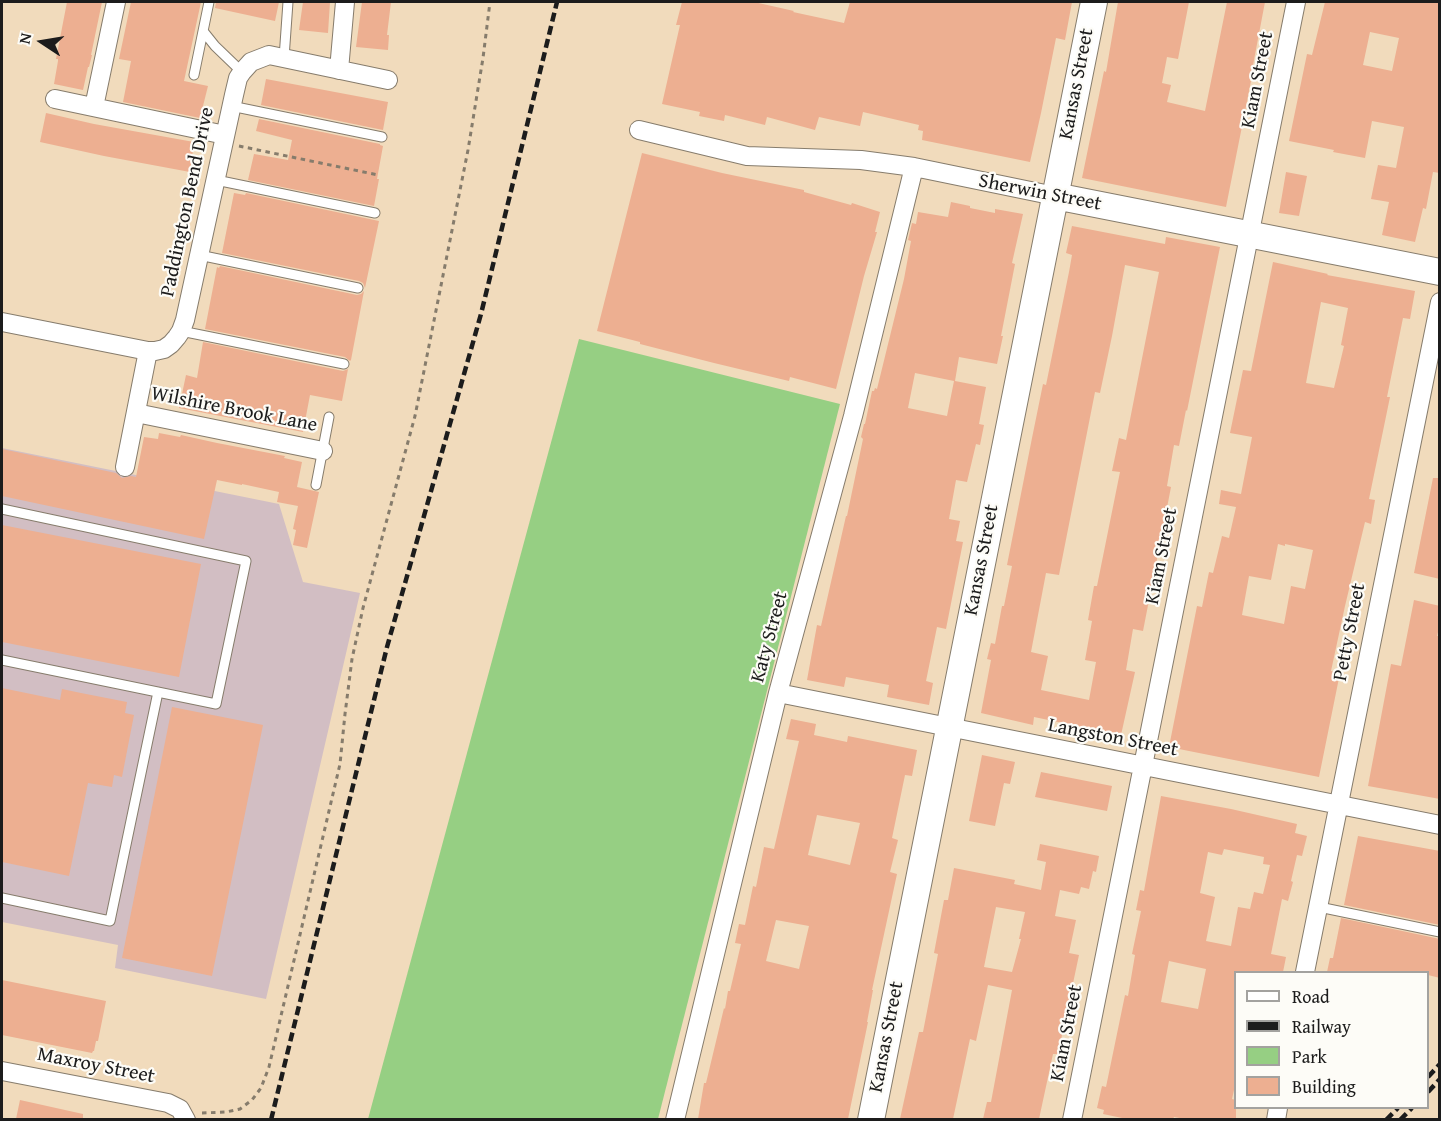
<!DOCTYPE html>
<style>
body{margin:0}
#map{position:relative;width:1441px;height:1121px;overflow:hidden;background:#f1dbbc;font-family:"Gentium Book Plus",serif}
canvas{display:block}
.frame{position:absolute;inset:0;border:3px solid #1c1c1c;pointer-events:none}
.legend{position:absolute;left:1234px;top:971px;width:195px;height:138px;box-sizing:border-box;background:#fdfcf7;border:2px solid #a3a29f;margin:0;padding:8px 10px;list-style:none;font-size:18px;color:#1c1c1c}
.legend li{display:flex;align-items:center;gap:12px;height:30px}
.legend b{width:30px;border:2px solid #a3a29f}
.north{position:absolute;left:12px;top:12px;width:60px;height:60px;-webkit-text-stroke:4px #fdfcf7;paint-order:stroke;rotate:282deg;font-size:16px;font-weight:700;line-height:24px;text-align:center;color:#1c1c1c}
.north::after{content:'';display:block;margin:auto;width:21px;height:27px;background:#1c1c1c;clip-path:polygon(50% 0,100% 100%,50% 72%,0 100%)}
</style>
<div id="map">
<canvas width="1441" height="1121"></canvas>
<div class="frame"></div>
<ul class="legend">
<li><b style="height:8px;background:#fff"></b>Road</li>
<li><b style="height:8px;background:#1c1c1c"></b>Railway</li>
<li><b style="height:16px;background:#96cf83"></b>Park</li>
<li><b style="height:16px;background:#edaf91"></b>Building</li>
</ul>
<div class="north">N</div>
</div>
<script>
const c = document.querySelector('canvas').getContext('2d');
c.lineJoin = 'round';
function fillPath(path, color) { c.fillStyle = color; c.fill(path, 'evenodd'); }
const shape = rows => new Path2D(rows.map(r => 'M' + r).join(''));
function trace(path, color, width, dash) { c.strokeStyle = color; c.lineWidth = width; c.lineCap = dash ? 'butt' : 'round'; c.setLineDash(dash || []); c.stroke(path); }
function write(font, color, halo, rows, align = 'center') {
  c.font = font + ' "Gentium Book Plus",serif'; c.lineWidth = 4.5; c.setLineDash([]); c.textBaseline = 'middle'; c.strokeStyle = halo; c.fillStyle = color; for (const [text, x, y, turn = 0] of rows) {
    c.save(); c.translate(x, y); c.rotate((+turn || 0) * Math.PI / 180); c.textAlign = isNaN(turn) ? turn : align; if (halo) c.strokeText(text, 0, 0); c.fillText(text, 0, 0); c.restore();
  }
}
fillPath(shape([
 [2,448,279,504,303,582,360,593,266,999,115,968,118,945,2,922]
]), '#d2bec3');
fillPath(shape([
 [579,339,840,404,658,1119,368,1119]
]), '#96cf83');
fillPath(shape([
 [67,2,102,2,91,55,92,55,89,67,88,67,83,90,54,84,58,61,58,59,56,59],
 [131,2,201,2,184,81,208,86,200,118,123,102,131,61,119,59],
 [216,2,279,2,275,21,215,8],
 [303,2,330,2,328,33,299,30],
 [362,2,391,2,387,35,389,35,388,50,356,47],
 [682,2,754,2,794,11,793,12,844,23,850,2,1072,2,1065,40,1056,38,1041,113,1030,162,922,140,923,131,918,130,919,125,863,112,860,126,819,117,815,130,767,117,765,125,725,115,724,121,699,116,700,112,662,104,680,25,676,25],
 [1118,2,1189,2,1178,59,1167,57,1162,83,1171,85,1167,102,1205,111,1227,2,1265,2,1250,81,1251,81,1226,207,1082,178,1104,71,1106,72],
 [1325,2,1440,2,1440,173,1433,172,1426,209,1423,208,1415,242,1382,235,1389,202,1371,199,1378,165,1396,168,1404,127,1372,121,1365,158,1333,152,1334,150,1289,141,1307,54,1312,55],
 [1370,32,1399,38,1392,71,1363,65],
 [266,79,388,102,383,130,261,105],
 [46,113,94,124,194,142,190,172,104,156,40,142],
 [259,119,380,144,380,145,383,146,377,179,379,179,374,206,248,180,254,154,288,160,292,140,256,131],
 [642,153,722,173,804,190,804,192,851,205,852,203,880,212,875,232,877,232,864,276,836,389,790,377,789,381,714,363,640,344,640,342,597,331],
 [1286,172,1307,176,1299,216,1279,213],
 [234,193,245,195,246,193,379,221,365,288,363,283,359,281,222,253],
 [951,202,970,206,970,208,995,213,995,209,1023,214,1012,263,1015,264,1001,336,1003,336,997,364,959,357,955,381,986,387,979,424,984,425,980,445,976,444,967,482,956,480,949,519,960,521,956,541,963,542,946,629,937,627,926,681,933,683,929,705,887,697,889,685,846,677,844,687,807,680,817,625,821,626,846,516,847,516,863,439,861,437,864,424,865,424,872,391,874,391,875,388,877,389,904,279,911,241,908,240,912,223,916,224,918,212,948,217],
 [915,373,954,381,947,416,908,408],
 [1072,226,1165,244,1166,237,1220,247,1187,411,1186,410,1179,446,1174,445,1167,486,1171,487,1143,631,1133,629,1126,670,1135,672,1121,735,1034,717,1033,725,981,713,991,660,987,659,991,643,995,644,1002,606,1004,606,1012,566,1007,565,1032,438,1043,384,1046,385,1069,272,1072,255,1066,253],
 [1125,265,1159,272,1126,440,1119,438,1112,471,1120,472,1097,586,1094,586,1088,620,1092,621,1085,660,1096,662,1089,700,1041,690,1048,656,1031,652,1046,573,1059,575,1095,392,1100,393,1112,336],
 [1273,262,1328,274,1327,275,1415,291,1410,319,1403,318,1387,397,1390,397,1369,499,1375,500,1371,524,1365,522,1345,606,1331,671,1340,673,1319,777,1169,747,1197,606,1202,607,1209,572,1213,573,1222,536,1229,538,1236,507,1219,504,1221,490,1241,494,1252,437,1230,433,1243,370,1251,371],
 [1321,302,1348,308,1341,345,1344,346,1334,388,1306,383],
 [1278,544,1285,546,1285,544,1313,550,1305,589,1291,586,1284,624,1242,615,1249,576,1271,580],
 [220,266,357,295,361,294,364,291,351,360,350,361,345,357,205,329,217,267,219,268],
 [203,342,343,371,348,369,342,401,310,395,303,432,179,408,186,375,197,378],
 [159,433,180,437,181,435,217,443,285,456,284,458,302,462,297,487,319,492,307,548,293,545,296,530,293,529,298,506,277,502,279,492,242,484,242,485,217,480,204,539,2,496,2,449,116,473,122,478,131,476,136,477,144,437,158,439],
 [1433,478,1440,478,1440,579,1414,573],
 [2,525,201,564,179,677,2,642],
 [1414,600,1440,606,1440,624,1437,636,1440,636,1440,799,1368,786,1391,664,1401,666],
 [2,688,60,700,62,689,81,693,127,702,125,713,134,715,122,777,114,775,112,787,88,783,69,876,2,862],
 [172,707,263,725,212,976,122,958],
 [791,719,816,724,814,735,847,742,848,736,917,750,912,776,905,775,892,838,898,840,890,872,897,874,872,990,873,990,867,1022,868,1022,848,1119,698,1119,704,1083,706,1083,724,1008,725,1009,728,991,730,991,741,944,735,943,739,924,745,925,753,886,756,887,764,847,774,849,799,741,786,739],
 [817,815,860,823,850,865,808,855],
 [776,920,809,926,799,969,766,961],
 [982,755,1015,762,1010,784,1004,783,995,826,969,821],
 [1041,772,1112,786,1107,811,1035,797],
 [1161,796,1231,809,1297,824,1295,833,1307,836,1302,856,1297,855,1291,881,1293,882,1288,901,1282,899,1271,954,1286,957,1283,972,1236,972,1236,1081,1232,1099,1236,1100,1236,1119,1185,1119,1174,1117,1173,1119,1127,1119,1103,1114,1104,1110,1097,1108,1102,1086,1106,1087,1125,995,1128,996,1135,955,1132,954,1141,911,1136,910,1140,890,1144,891],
 [1224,849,1264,857,1263,864,1270,865,1263,894,1254,892,1250,909,1238,907,1231,946,1206,941,1215,897,1200,893,1208,852,1222,855],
 [1169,961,1206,969,1198,1009,1161,1002],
 [1358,836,1440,851,1440,925,1344,905],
 [1040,844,1099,856,1096,872,1093,871,1089,889,1081,887,1079,894,1060,890,1055,916,1076,920,1069,953,1079,955,1058,1054,1053,1054,1039,1119,983,1119,987,1102,991,1102,1012,990,988,985,976,1041,970,1039,953,1119,900,1119,919,1032,923,1032,938,954,934,953,944,900,948,900,954,868,1015,880,1014,884,1041,890,1046,862,1037,860],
 [996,907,1025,912,1019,939,1021,939,1012,972,984,967],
 [1341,918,1440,939,1440,978,1428,975,1428,972,1327,972,1330,958,1333,958],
 [2,980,106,1001,98,1041,96,1041,94,1051,93,1051,92,1053,2,1035],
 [20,1100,83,1114,83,1119,16,1119]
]), '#edaf91');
const lane = shape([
 [203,31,215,46,242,72],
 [284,58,288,2],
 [194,75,209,2],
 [231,106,382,137],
 [216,180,375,213],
 [199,255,358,288],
 [181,331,344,364],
 [316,485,329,417],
 [2,509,246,561,216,704,2,660],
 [2,898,110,921,158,692],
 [1319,907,1440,932]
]);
const street = shape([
 [339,70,345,2],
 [55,99,225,135],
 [94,107,116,2],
 [639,130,747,156,861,160,914,167,1055,196],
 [2,322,148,351,155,351,164,349,171,344,177,337,181,331,185,320,234,95,238,78,242,72,251,62,269,55,388,80],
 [136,413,323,451],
 [125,467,148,351],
 [778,693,1440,825],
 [1305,972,1440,302],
 [2,1071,168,1103,180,1109,186,1120],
 [675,1120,778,693,853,416,914,167],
 [1072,1120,1296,2],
 [1276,1120,1278,1108]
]);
const secondary = shape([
 [1055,196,1440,272],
 [871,1120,1094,2]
]);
trace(lane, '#867c6c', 11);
trace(street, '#867c6c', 20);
trace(secondary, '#867c6c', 28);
trace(shape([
 [239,146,378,175],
 [202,1113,226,1112,240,1109,252,1100,261,1088,269,1067,340,764,345,714,352,659,363,608,415,416,468,150,483,58,490,2]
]), '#867c6c', 3, [4.5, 4.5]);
trace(lane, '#fff', 9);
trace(street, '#fff', 18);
trace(secondary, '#fff', 26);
trace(shape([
 [1428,1077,1440,1064],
 [1428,1092,1440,1079],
 [271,1120,387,647,481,314,557,2],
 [1386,1120,1398,1108],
 [1400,1120,1412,1108]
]), '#1c1c1c', 4.5, [9, 4.5]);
write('20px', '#1c1c1c', '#fdfcf7', [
 ["Kiam Street",1258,80,-79],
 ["Kansas Street",1077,84,-79],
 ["Sherwin Street",1040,193,11],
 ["Paddington Bend Drive",188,202,-78],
 ["Wilshire Brook Lane",234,410,11],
 ["Kiam Street",1162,556,-79],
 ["Kansas Street",982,560,-79],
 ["Petty Street",1350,632,-79],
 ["Katy Street",770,637,-75],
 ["Langston Street",1113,738,11],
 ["Kiam Street",1067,1033,-79],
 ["Kansas Street",887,1037,-79],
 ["Maxroy Street",96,1066,11]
]);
</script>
